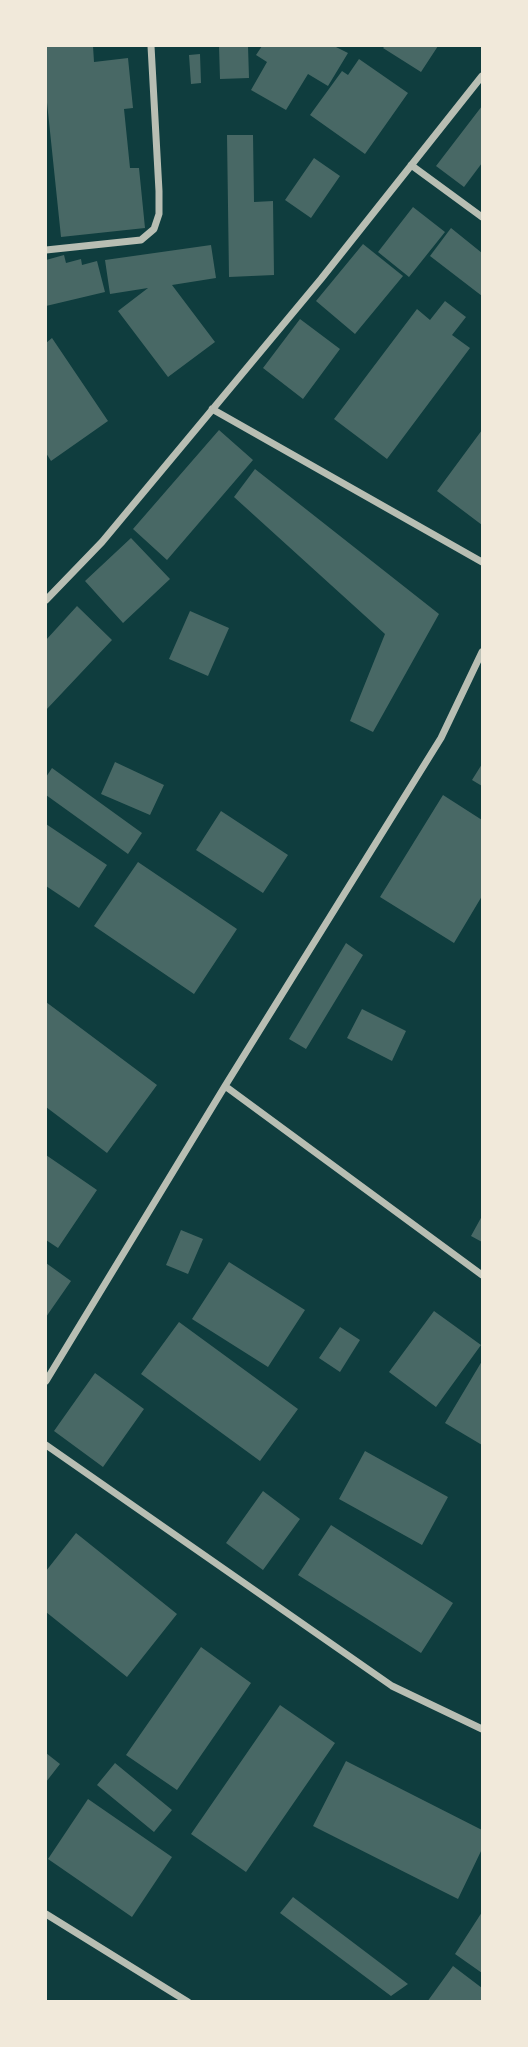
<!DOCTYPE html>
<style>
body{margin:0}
#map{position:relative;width:528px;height:2047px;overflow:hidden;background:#0f3d3e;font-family:"Source Sans 3",sans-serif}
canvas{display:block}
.frame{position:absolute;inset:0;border:47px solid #f1e9da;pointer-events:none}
</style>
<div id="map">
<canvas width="528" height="2047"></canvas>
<div class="frame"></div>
</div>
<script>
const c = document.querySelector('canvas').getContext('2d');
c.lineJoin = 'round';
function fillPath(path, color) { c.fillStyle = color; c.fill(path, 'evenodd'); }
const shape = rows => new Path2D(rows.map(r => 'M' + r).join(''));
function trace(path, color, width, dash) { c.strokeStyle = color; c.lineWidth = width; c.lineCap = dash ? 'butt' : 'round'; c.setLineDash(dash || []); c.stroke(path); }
fillPath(shape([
 [46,46,93,46,94,62,128,58,133,108,124,109,130,168,139,168,145,228,61,237,46,93],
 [219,46,248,46,249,78,220,79],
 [262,46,334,46,348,53,328,86,308,74,286,110,251,90,267,62,256,55],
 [385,46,438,46,421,72,383,48],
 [200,54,201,83,191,84,189,55],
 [359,59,408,93,365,154,310,115,342,71,348,75],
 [482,106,482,163,464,187,436,166],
 [227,135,253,135,254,202,273,201,274,275,229,277],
 [314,158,340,176,311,218,285,200],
 [413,207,445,232,409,277,378,252],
 [451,228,482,253,482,296,430,256],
 [363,244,403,276,355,334,316,301],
 [211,245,216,278,172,285,215,342,168,377,118,311,148,288,110,294,105,260],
 [64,255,66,263,81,259,82,265,97,261,105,292,46,306,46,260],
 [445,301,466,317,452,335,470,348,387,459,334,419,417,309,430,320],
 [300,319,340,349,303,399,263,368],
 [52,338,108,421,51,461,46,453,46,343],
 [219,430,253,460,167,560,133,529],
 [482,430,482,525,437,491],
 [255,469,439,614,373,732,350,721,385,634,234,497],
 [131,538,170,579,123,623,85,581],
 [77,606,112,640,46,710,46,640],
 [190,611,229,628,208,676,169,659],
 [115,762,164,785,150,815,101,794],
 [482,764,482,786,472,780],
 [52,768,142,833,128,854,46,795,46,777],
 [443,795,482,820,482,896,454,943,380,897],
 [221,811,288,855,263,893,196,850],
 [46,824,107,865,79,908,46,886],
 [138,862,237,929,194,994,94,926],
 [346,943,363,955,306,1049,289,1039],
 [46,1002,157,1085,107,1153,46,1107],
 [362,1009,406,1031,392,1061,347,1038],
 [46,1155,97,1190,58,1248,46,1240],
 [482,1216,482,1242,471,1236],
 [181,1230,203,1239,188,1274,166,1265],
 [229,1262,305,1310,268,1367,192,1319],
 [46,1263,71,1281,46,1317],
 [434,1311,481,1345,436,1407,389,1372],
 [179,1322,298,1409,260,1461,141,1374],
 [340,1327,360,1340,340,1372,319,1358],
 [482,1361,482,1445,445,1423],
 [95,1373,144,1409,103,1467,54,1431],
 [365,1451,448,1497,422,1545,339,1499],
 [263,1491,300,1519,263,1570,226,1543],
 [331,1525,453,1603,421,1653,298,1575],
 [76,1533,177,1614,127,1677,46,1612,46,1571],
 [201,1647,251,1683,177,1790,126,1755],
 [280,1705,335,1743,246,1872,191,1834],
 [46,1753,60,1764,46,1782],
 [346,1761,482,1830,482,1849,458,1899,313,1826],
 [115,1763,172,1810,154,1832,97,1785],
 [88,1799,172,1857,132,1917,48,1859],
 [293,1897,408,1984,391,1996,280,1913],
 [482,1912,482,1973,455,1954],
 [453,1966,482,1988,482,2002,427,2002]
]), '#486865');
trace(shape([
 [411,165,482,217],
 [46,250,141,240,154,229,159,214,159,191,151,46],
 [212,409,482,562],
 [46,600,102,542,321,279,482,76],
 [225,1086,482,1275],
 [46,1381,225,1086,441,738,482,652],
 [46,1445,392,1686,482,1729],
 [46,1914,188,2002]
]), '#b8beb3', 7);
</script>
